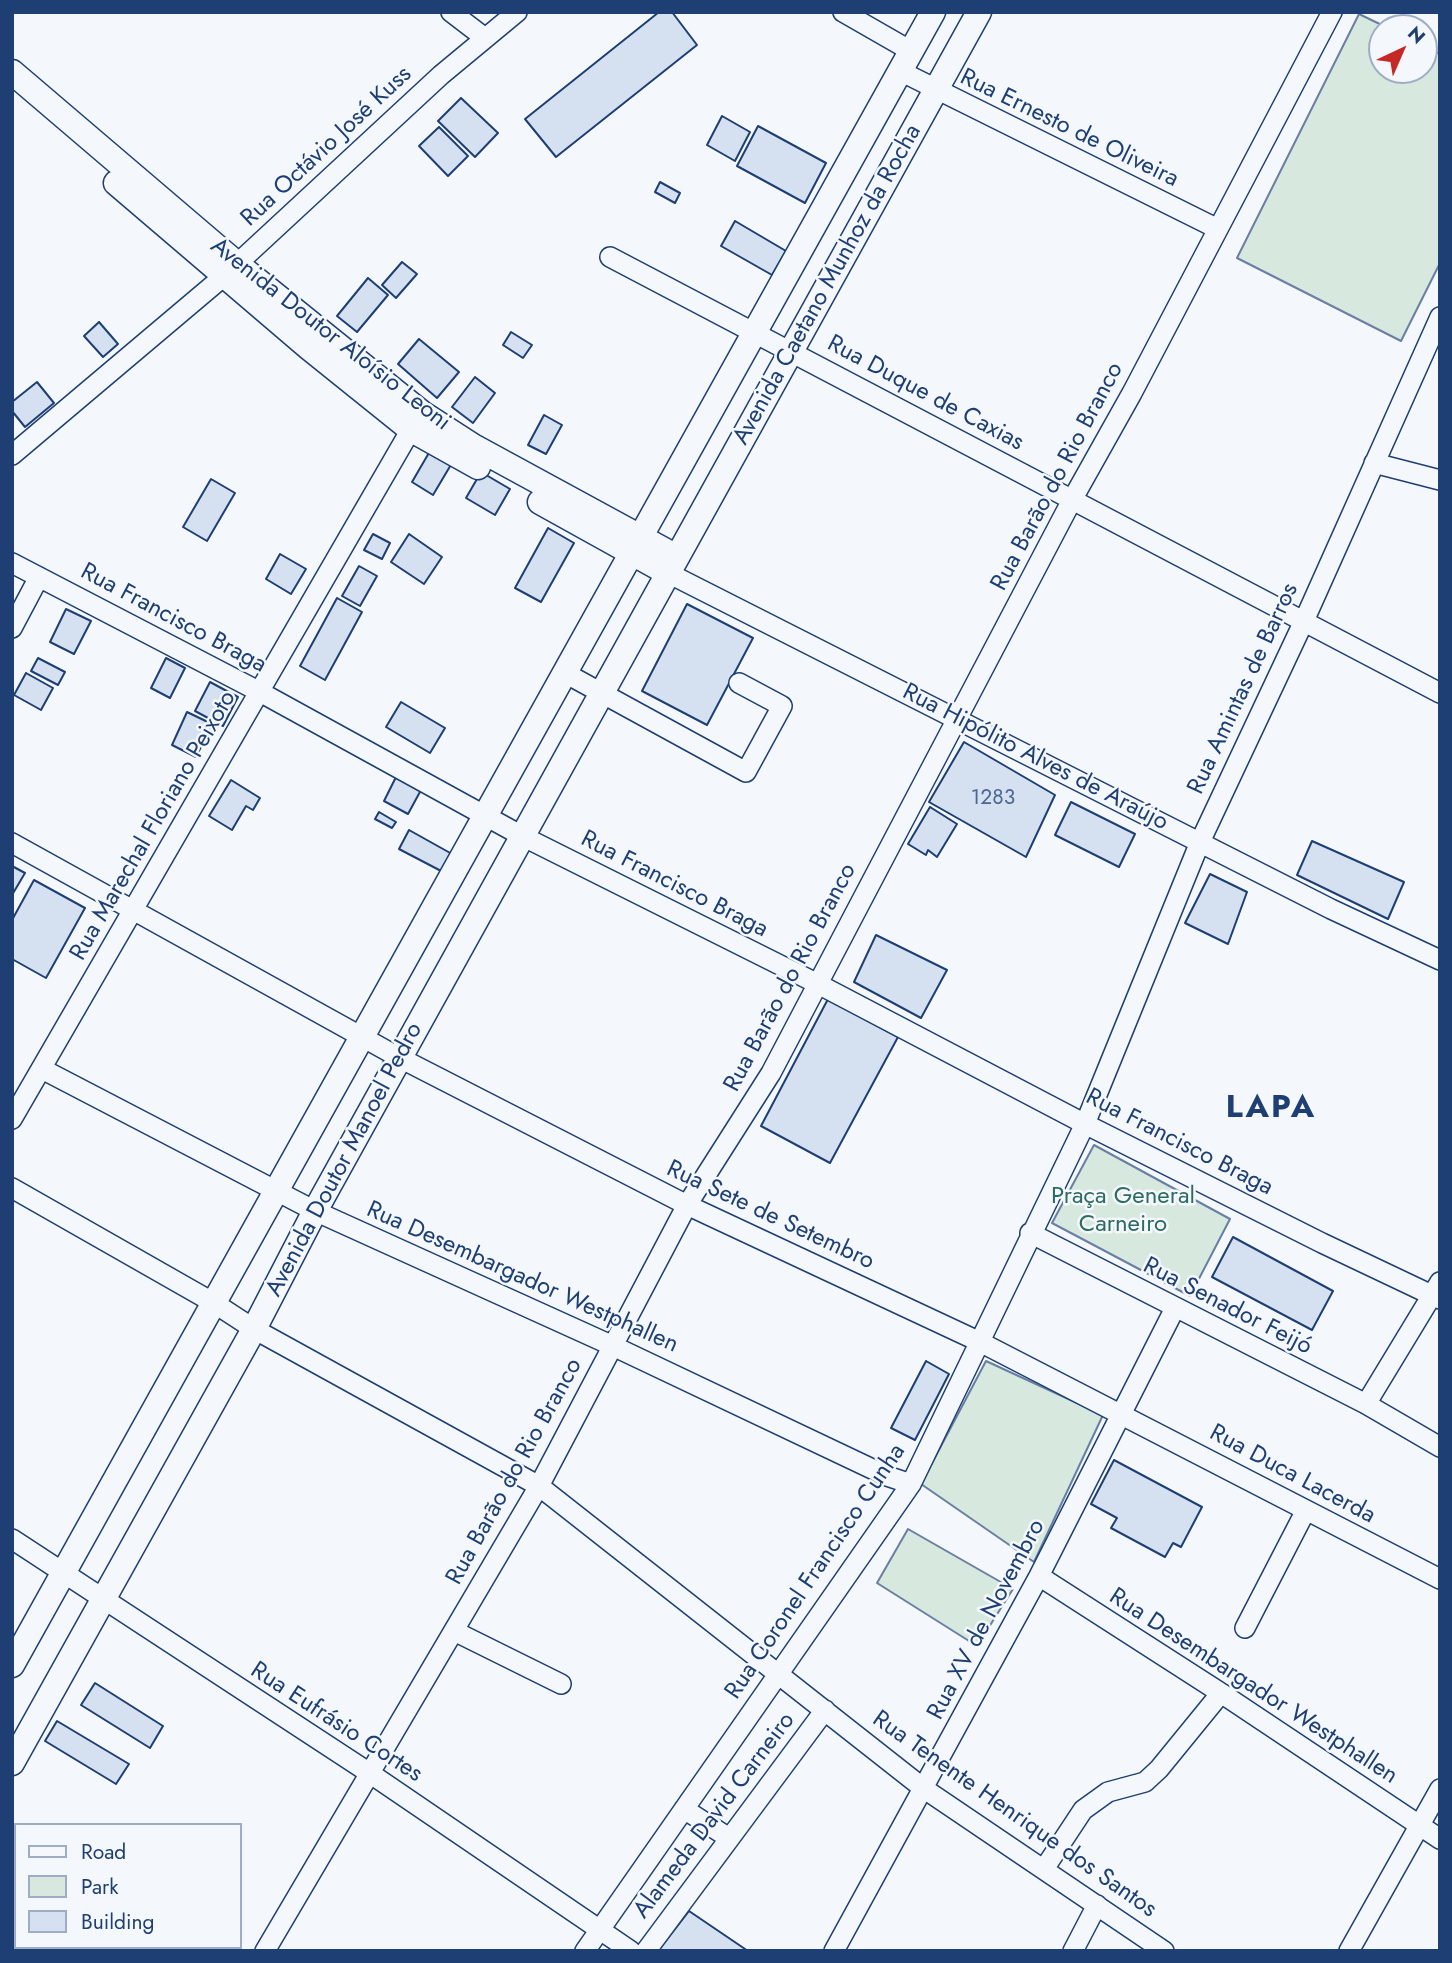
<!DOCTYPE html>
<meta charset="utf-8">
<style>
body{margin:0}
#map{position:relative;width:1452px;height:1963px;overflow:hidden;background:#f4f7fb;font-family:Jost,sans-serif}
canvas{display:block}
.frame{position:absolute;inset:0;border:14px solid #1d3f73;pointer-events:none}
.legend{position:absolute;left:14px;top:1823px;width:228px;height:126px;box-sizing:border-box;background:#f4f7fb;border:2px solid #9eadc5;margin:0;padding:9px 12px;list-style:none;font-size:21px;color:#1d3f73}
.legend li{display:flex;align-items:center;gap:14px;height:35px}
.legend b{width:35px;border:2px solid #9eadc5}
.north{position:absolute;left:1368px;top:14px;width:70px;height:70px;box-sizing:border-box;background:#f4f7fb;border:2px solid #9eadc5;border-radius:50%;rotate:44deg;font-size:19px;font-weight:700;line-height:28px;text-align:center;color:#1d3f73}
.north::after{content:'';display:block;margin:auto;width:24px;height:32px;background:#c62828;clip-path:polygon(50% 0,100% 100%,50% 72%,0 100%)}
</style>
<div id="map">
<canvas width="1452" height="1963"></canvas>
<div class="frame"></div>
<ul class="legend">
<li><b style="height:9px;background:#f4f7fb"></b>Road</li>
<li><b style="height:19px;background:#d7e8df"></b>Park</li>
<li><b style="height:19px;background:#d5e0f0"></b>Building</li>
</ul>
<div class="north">N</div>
</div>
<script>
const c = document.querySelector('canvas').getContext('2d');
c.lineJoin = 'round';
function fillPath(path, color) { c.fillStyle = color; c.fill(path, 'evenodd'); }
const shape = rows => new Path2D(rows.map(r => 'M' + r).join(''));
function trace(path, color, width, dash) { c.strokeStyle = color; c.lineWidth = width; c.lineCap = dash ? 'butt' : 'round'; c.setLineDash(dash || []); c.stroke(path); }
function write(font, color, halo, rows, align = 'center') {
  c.font = font + ' Jost,sans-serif'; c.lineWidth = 5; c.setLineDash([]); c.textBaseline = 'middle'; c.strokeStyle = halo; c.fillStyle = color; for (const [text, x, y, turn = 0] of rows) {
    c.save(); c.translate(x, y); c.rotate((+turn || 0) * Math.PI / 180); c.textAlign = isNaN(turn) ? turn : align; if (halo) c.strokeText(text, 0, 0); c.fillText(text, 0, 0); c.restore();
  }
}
const green = shape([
 [1359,14,1388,28,1382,28,1382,70,1424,70,1424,46,1440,54,1440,263,1401,341,1237,258,1359,14],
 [1094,1145,1230,1219,1190,1296,1052,1223,1094,1145],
 [986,1361,1103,1415,1034,1562,921,1484,986,1361],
 [908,1529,1013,1589,977,1646,877,1583,908,1529]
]);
fillPath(green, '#d7e8df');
trace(green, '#687fa3', 2);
const building = shape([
 [659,12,672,12,697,45,556,157,525,119,659,12],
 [461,98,498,133,475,157,438,121,461,98],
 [722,116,750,132,735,161,707,145,722,116],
 [758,126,826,163,805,203,737,166,758,126],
 [439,127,468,156,448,176,419,146,439,127],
 [660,182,680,193,675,203,655,192,660,182],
 [735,221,786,251,772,275,721,246,735,221],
 [402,262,417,274,396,298,382,285,402,262],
 [368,278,388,295,357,332,337,316,368,278],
 [99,322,118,344,103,357,84,336,99,322],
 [511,332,532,345,523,358,503,345,511,332],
 [419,339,459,372,437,398,398,364,419,339],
 [475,377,495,393,473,423,452,407,475,377],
 [37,382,54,403,25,427,12,411,12,402,37,382],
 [544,415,562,425,546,454,528,445,544,415],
 [430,451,452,463,433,495,412,482,430,451],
 [481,472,510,489,495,515,466,498,481,472],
 [211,479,235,493,207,541,183,527,211,479],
 [548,528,574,543,541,602,515,588,548,528],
 [373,534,390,543,382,559,364,550,373,534],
 [409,534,442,557,424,584,391,562,409,534],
 [280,554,306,569,291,594,266,579,280,554],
 [359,566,377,576,360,606,342,596,359,566],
 [337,598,362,612,325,680,300,666,337,598],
 [687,604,753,638,707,725,642,691,687,604],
 [66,609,91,621,74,654,50,642,66,609],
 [38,658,65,672,58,685,31,671,38,658],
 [166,658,185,668,170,698,151,688,166,658],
 [26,673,53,688,41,710,14,695,26,673],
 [210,682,238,697,223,726,195,711,210,682],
 [401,702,445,728,430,753,386,727,401,702],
 [187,712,212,724,196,757,172,745,187,712],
 [964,742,1055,795,1026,857,929,802,964,742],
 [396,777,421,790,408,814,384,801,396,777],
 [231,780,260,798,253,810,246,806,232,830,209,816,231,780],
 [1071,802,1135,834,1119,867,1055,835,1071,802],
 [930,807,957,824,937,857,928,850,926,855,908,844,930,807],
 [379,812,396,822,392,828,375,819,379,812],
 [409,830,452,854,443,872,399,849,409,830],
 [1312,841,1404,882,1388,919,1297,875,1312,841],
 [12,866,25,873,12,895,12,866],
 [1210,874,1247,892,1228,944,1185,923,1210,874],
 [34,880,85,908,46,978,12,959,12,920,34,880],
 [876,935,947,970,921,1018,854,982,876,935],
 [828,999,898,1037,830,1163,761,1126,828,999],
 [1233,1237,1333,1291,1312,1330,1212,1277,1233,1237],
 [926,1361,949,1374,915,1440,891,1428,926,1361],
 [1114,1460,1202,1507,1181,1547,1173,1543,1165,1557,1111,1528,1117,1518,1091,1504,1114,1460],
 [95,1683,163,1726,150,1748,81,1705,95,1683],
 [57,1721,129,1764,116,1784,45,1741,57,1721],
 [689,1911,748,1951,658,1951,689,1911]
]);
fillPath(building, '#d5e0f0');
trace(building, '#1d3f73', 2);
const minor = shape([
 [451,12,485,38],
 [843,12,911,51],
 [900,71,1218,229],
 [610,257,1440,693],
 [12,455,224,276,441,75,517,12],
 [1374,463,1440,480],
 [12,563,260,692,522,836,818,984,1085,1124,1322,1243,1440,1299],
 [668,573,1331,909,1440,960],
 [12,628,39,577],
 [565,673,746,772,782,706,739,683],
 [12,843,400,1058,687,1205,980,1342,1440,1579],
 [42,1069,315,1211,613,1346,887,1476,911,1484],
 [12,1119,417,419],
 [12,1188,214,1303,254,1329,539,1486,923,1788,1164,1951],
 [1030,1233,1366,1404,1440,1447],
 [1366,1404,1440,1282],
 [12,1539,371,1774,631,1951],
 [1039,1576,1221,1693,1440,1839],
 [1245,1628,1306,1510],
 [454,1631,561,1684],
 [684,1809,729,1838],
 [1044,1869,1083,1810,1108,1792,1145,1782,1159,1769,1221,1693],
 [12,1947,19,1951],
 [265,1951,539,1486,687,1205,771,1073,1072,500,1132,393,1332,12],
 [585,1951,911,1484,1085,1124,1200,842,1304,621,1440,317],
 [646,1951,825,1710],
 [834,1951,1039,1576,1175,1308],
 [1073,1951,1097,1905],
 [1349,1951,1440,1789]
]);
const major = shape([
 [12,72,237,264,422,413,473,446,677,557],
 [116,183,308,347,410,429,478,467],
 [540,502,668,573],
 [12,1665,933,12],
 [12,1763,254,1329,315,1211,979,12]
]);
trace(minor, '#1d3f73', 22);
trace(major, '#1d3f73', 27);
trace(minor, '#f4f7fb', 19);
trace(major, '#f4f7fb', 24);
write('21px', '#4b6792', null, [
 ["1283",993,799]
]);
write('24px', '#1d3f73', '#f4f7fb', [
 ["Rua Ernesto de Oliveira",1069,129,26],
 ["Rua Octávio José Kuss",327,147,-43],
 ["Avenida Caetano Munhoz da Rocha",828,285,-61],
 ["Avenida Doutor Aloísio Leoni",330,335,38],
 ["Rua Duque de Caxias",925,394,28],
 ["Rua Barão do Rio Branco",1058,477,-62],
 ["Rua Francisco Braga",173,619,28],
 ["Rua Amintas de Barros",1244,689,-65],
 ["Rua Hipólito Alves de Araújo",1035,758,27],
 ["Rua Marechal Floriano Peixoto",154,826,-60],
 ["Rua Francisco Braga",674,885,27],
 ["Rua Barão do Rio Branco",791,978,-62],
 ["Rua Francisco Braga",1179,1143,27],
 ["Avenida Doutor Manoel Pedro",345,1160,-62],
 ["Rua Sete de Setembro",770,1216,25],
 ["Rua Desembargador Westphallen",522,1278,24],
 ["Rua Senador Feijó",1227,1307,27],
 ["Rua Barão do Rio Branco",515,1472,-61],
 ["Rua Duca Lacerda",1292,1475,28],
 ["Rua Coronel Francisco Cunha",816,1572,-56],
 ["Rua XV de Novembro",987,1620,-62],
 ["Rua Desembargador Westphallen",1253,1687,33],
 ["Rua Eufrásio Cortes",336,1723,33],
 ["Rua Tenente Henrique dos Santos",1014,1815,35],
 ["Alameda David Carneiro",715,1816,-53]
]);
write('24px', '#2c6c60', '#f4f7fb', [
 ["Praça General",1123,1197],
 ["Carneiro",1123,1225]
]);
c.letterSpacing = '2px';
write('bold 32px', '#1d3f73', '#f4f7fb', [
 ["LAPA",1271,1109]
]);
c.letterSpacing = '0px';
</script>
